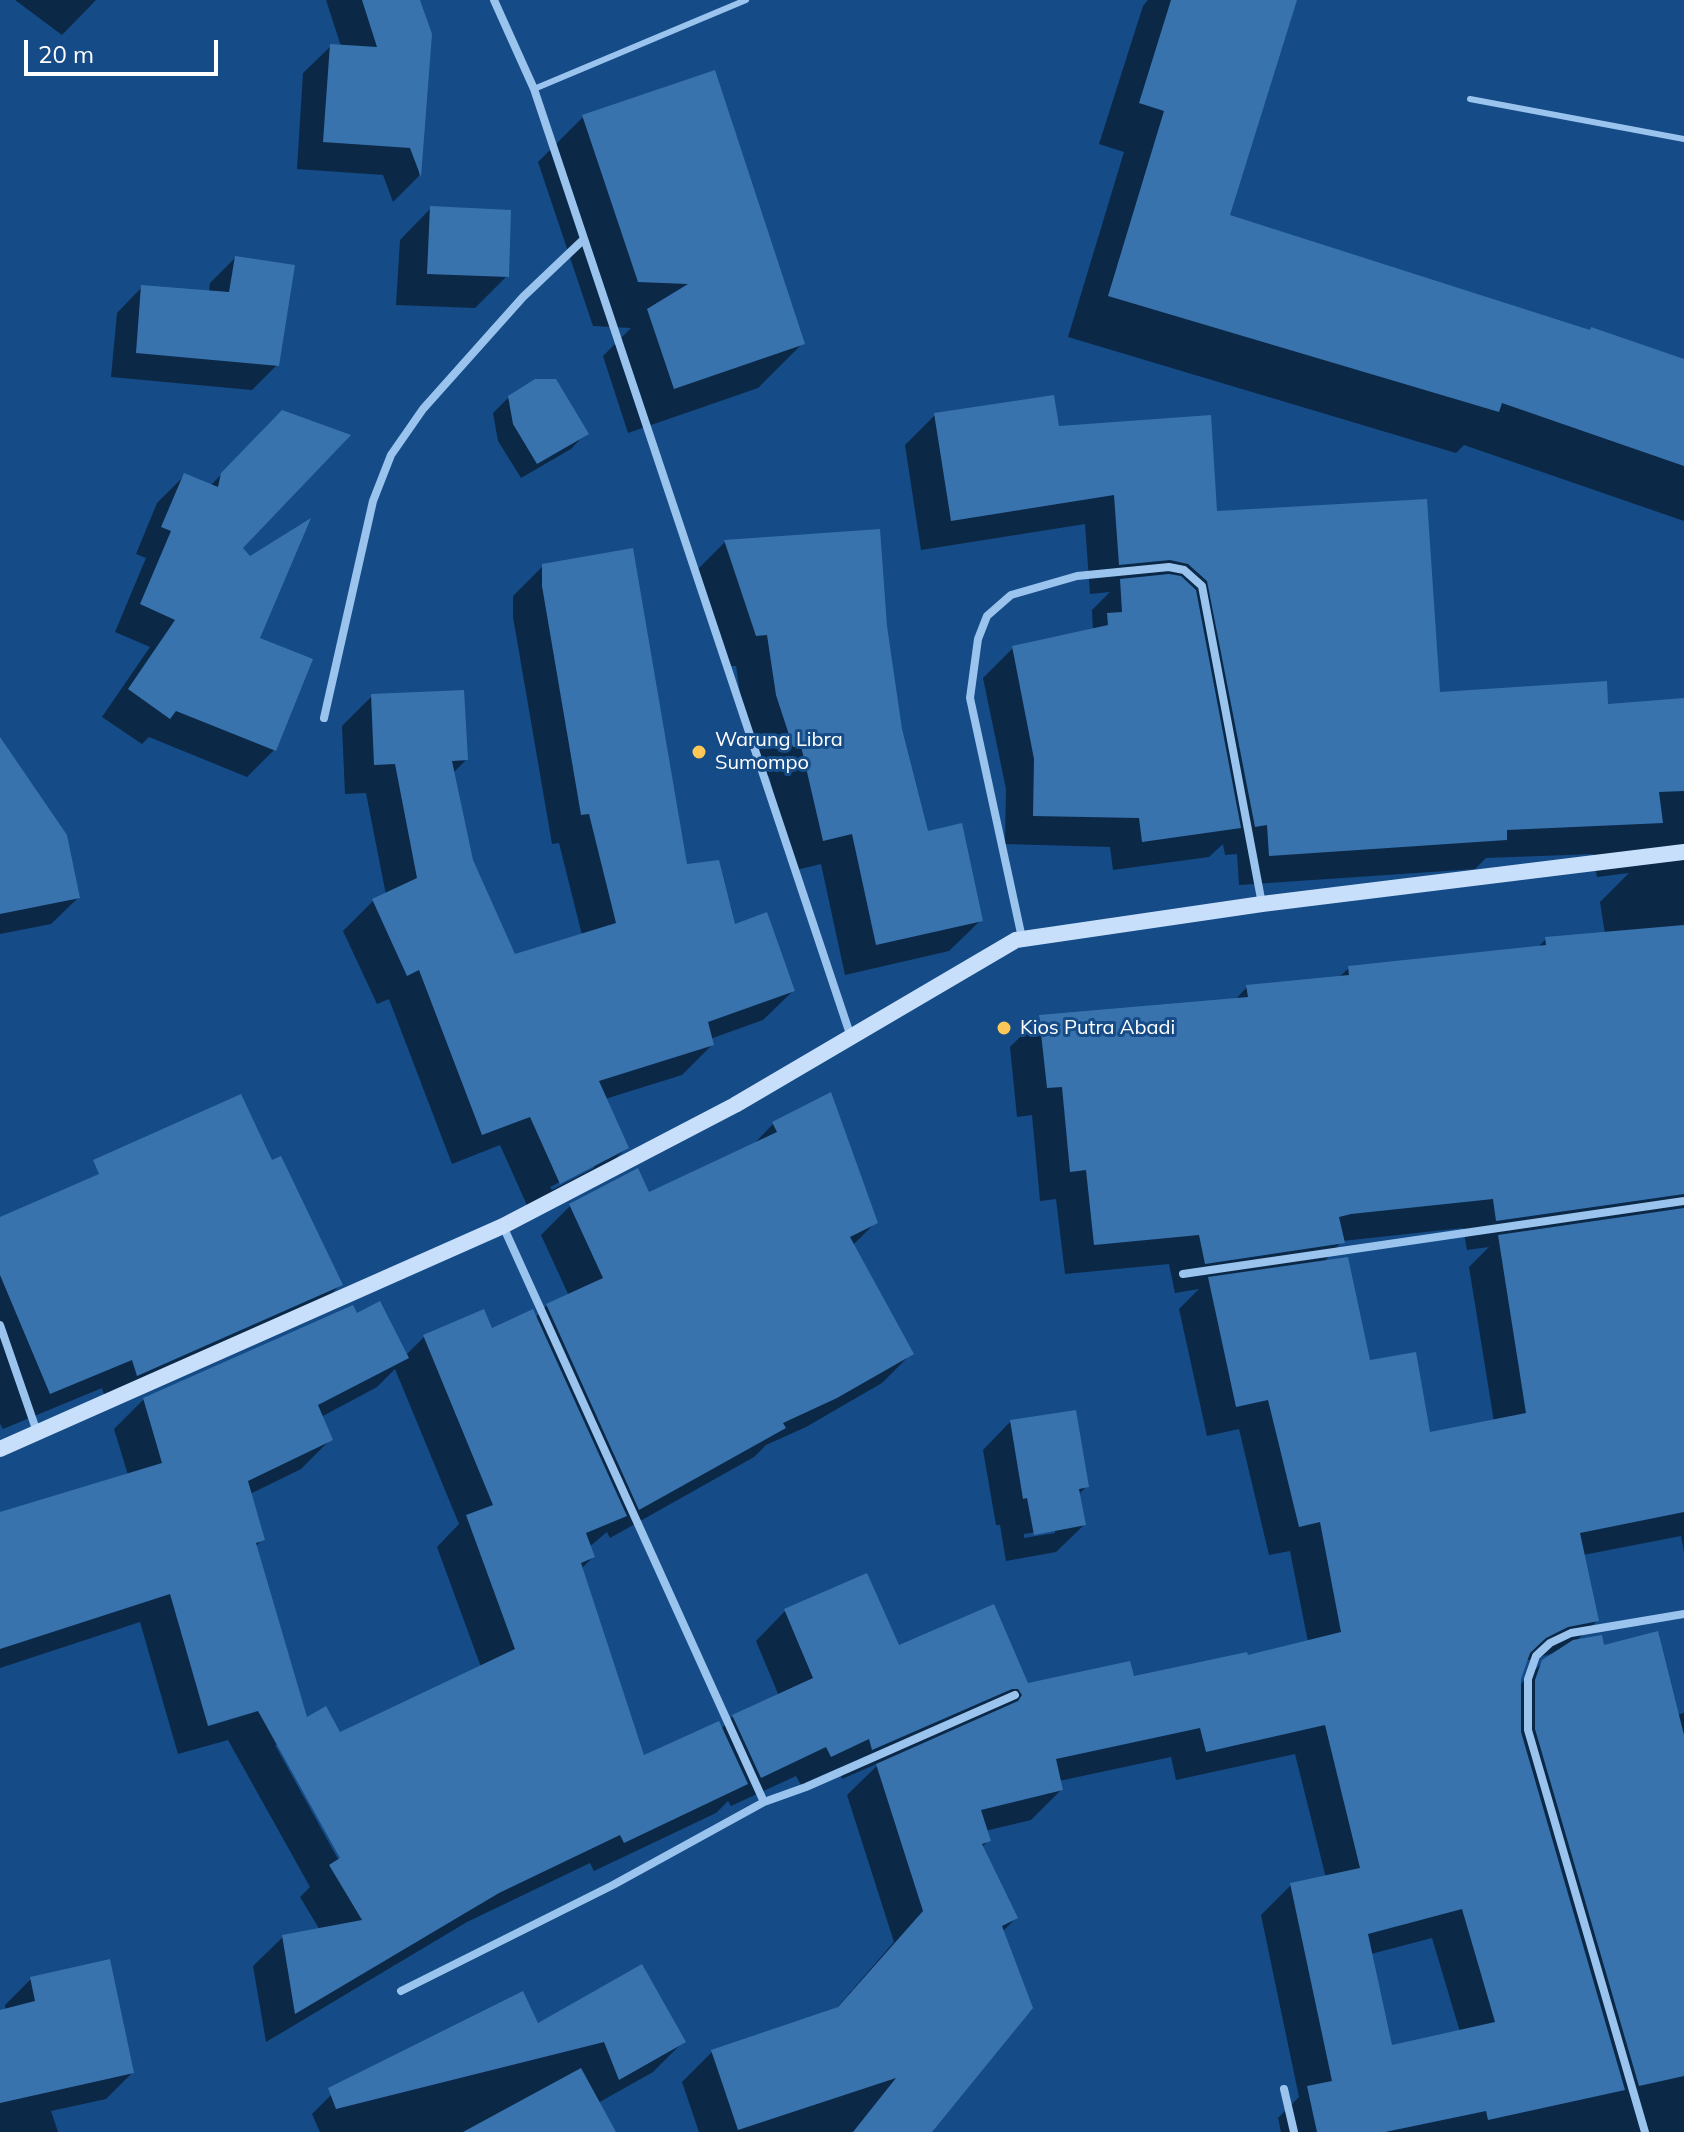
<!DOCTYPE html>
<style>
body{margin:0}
#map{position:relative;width:1684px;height:2132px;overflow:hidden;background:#154b86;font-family:Mulish,sans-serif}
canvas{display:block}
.scale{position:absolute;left:24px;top:40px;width:194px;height:36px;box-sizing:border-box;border:4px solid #fff;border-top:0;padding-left:10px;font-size:24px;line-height:28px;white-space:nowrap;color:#fff;-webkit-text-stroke:6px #154b86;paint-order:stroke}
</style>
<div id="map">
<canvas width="1684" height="2132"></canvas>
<div class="scale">20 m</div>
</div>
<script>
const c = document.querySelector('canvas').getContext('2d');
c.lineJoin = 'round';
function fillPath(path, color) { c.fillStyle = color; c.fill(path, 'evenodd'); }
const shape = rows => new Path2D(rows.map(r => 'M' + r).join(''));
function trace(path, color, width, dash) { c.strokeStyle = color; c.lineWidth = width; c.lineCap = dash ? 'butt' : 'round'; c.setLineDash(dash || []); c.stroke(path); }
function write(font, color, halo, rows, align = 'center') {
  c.font = font + ' Mulish,sans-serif'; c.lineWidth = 6; c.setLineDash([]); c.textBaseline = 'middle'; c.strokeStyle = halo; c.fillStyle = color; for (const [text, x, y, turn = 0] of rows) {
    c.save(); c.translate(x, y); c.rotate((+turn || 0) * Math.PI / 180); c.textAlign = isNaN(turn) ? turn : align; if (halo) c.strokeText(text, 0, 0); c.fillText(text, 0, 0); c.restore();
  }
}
fillPath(shape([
 [15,0,96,0,62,35],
 [326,0,418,0,430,34,419,176,393,202,383,175,297,169,303,73,331,46,341,46],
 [1148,0,1295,0,1227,216,1684,361,1684,521,1464,445,1456,453,1068,337,1124,152,1099,144,1143,6],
 [583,117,803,343,758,388,628,433,603,356,631,328,593,326,538,162],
 [431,208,507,276,475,308,396,305,400,240],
 [235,258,277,365,252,390,111,377,117,313,142,287,209,292,210,283],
 [509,397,586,433,571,449,521,478,498,441,493,413],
 [935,415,1057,428,1216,513,1439,694,1606,706,1684,700,1684,1552,1681,1536,1583,1555,1597,1621,1576,1641,1602,1647,1677,1715,1684,1713,1684,2132,1281,2132,1278,2118,1299,2097,1261,1915,1291,1885,1326,1878,1295,1754,1176,1780,1171,1757,1059,1781,1061,1790,1031,1820,985,1831,988,1841,981,1848,1016,1918,1002,1932,929,2132,699,2132,682,2082,712,2052,834,2011,894,1942,847,1795,881,1762,842,1779,839,1768,801,1785,796,1776,731,1806,728,1801,716,1813,594,1871,590,1863,467,1922,266,2042,253,1966,283,1937,320,1930,300,1897,310,1887,228,1740,178,1754,140,1622,0,1668,0,1515,128,1475,114,1429,144,1399,356,1316,406,1355,424,1337,491,1330,535,1318,547,1305,569,1296,541,1235,571,1205,648,1195,751,1147,773,1124,876,1222,852,1246,912,1353,882,1383,806,1427,766,1445,754,1457,610,1538,607,1532,589,1547,593,1557,581,1569,643,1758,721,1729,733,1716,779,1696,756,1641,785,1611,1027,1685,1132,1678,1246,1658,1308,1642,1290,1551,1269,1555,1239,1429,1207,1436,1179,1309,1199,1289,1175,1293,1169,1264,1065,1274,1056,1199,1040,1201,1032,1115,1017,1117,1010,1047,1040,1017,1235,1000,1247,987,1338,978,1349,968,1537,948,1546,939,1605,934,1600,902,1629,873,1597,877,1593,854,1486,858,1475,869,1239,885,1237,854,1225,855,1223,844,1209,857,1113,870,1110,847,1005,844,1006,789,983,678,1013,648,1093,631,1092,610,1110,592,1090,594,1085,524,921,550,905,445],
 [1463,1228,1467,1250,1489,1247,1469,1267,1494,1422,1428,1434,1369,1362,1323,1263,1342,1241],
 [395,1369,459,1524,437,1547,481,1667,340,1734,306,1720,255,1547,263,1539,250,1494,301,1469,331,1439,321,1417,377,1387],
 [1558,1652,1543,1662,1519,1686,1525,1661],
 [275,1745,279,1745,347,1866,343,1868],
 [1432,1938,1460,2032,1391,2047,1371,1954],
 [255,440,241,548,274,750,247,777,149,737,142,744,102,717,150,647,115,632,146,558,136,554,157,503,184,476,210,486],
 [725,542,885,627,900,729,926,833,981,920,949,951,845,975,821,864,792,871,769,776,762,777,745,728,736,666,725,666,694,573],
 [543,566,686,866,733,927,793,991,763,1020,710,1039,712,1045,682,1075,605,1099,627,1147,597,1177,530,1212,500,1145,452,1164,389,999,377,1004,343,931,373,901,386,895,366,793,345,794,342,726,372,696,466,760,453,773,471,861,514,956,582,935,559,843,552,844,513,617,513,596],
 [594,1164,594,1168,552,1190,550,1187],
 [0,741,78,898,51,924,0,934],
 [271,1163,341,1284,311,1314,107,1405,102,1388,3,1429,0,1424,0,1219],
 [1010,1422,1087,1486,1078,1495,1084,1525,1056,1552,1006,1561,1000,1525,996,1525,983,1450],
 [1055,1529,1055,1533,1024,1538,1024,1534],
 [31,1979,132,2073,106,2099,51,2111,58,2132,0,2132,0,2012,6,2011,5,2005],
 [537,2026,683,2042,653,2072,598,2103,614,2132,320,2132,312,2114,342,2084]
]), '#0007');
fillPath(shape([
 [362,0,420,0,432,34,421,177,410,148,323,142,330,44,377,47],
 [1171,0,1297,0,1230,215,1590,330,1591,327,1684,359,1684,466,1502,403,1499,412,1108,296,1164,111,1139,103],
 [715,70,805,344,674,389,647,309,688,284,638,282,582,115],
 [430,206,511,210,509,277,427,274],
 [235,256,295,265,279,366,136,353,141,285,229,292],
 [535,379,556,379,589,434,537,464,513,424,508,396],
 [1054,395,1059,426,1211,415,1217,511,1427,499,1440,692,1607,681,1608,704,1684,698,1684,791,1659,792,1663,823,1507,830,1507,840,1269,856,1267,825,1255,827,1207,581,1188,564,1170,560,1119,565,1114,495,951,521,934,413],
 [282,410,351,435,243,548,250,556,311,518,260,638,313,659,276,751,176,711,170,719,128,689,175,620,140,604,171,531,161,527,184,473,218,487,221,473],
 [880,529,887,626,902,729,928,831,962,823,983,921,876,945,852,834,823,841,801,746,793,747,776,695,767,635,756,636,724,540],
 [633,548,687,864,719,860,735,924,767,912,795,991,708,1022,714,1045,599,1081,629,1148,560,1184,530,1117,482,1135,419,970,407,976,372,899,417,878,395,764,374,765,371,694,464,690,468,760,452,761,473,860,515,954,616,923,589,814,581,815,542,586,542,564],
 [1169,574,1181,576,1196,590,1241,828,1142,842,1139,818,1033,816,1034,759,1012,646,1108,625,1107,613,1122,612,1120,579],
 [0,737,67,835,80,898,0,914],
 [1684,925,1684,1194,1496,1221,1493,1199,1351,1214,1339,1217,1345,1243,1205,1264,1199,1235,1094,1245,1086,1170,1070,1172,1062,1087,1047,1088,1039,1015,1248,997,1246,985,1349,975,1348,966,1546,945,1545,937],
 [831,1092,878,1223,850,1237,914,1354,837,1398,783,1423,786,1428,639,1510,546,1304,603,1278,569,1204,638,1168,649,1192,777,1132,772,1122],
 [241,1094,272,1160,281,1156,343,1285,137,1376,132,1360,50,1394,0,1275,0,1217,99,1174,93,1160],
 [1684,1208,1684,1512,1580,1533,1599,1621,1568,1627,1546,1638,1530,1653,1521,1679,1521,1732,1625,2090,1488,2120,1486,2111,1385,2132,1317,2132,1307,2086,1332,2081,1290,1883,1360,1868,1325,1725,1206,1752,1200,1728,1056,1759,1063,1790,981,1810,991,1841,982,1844,1018,1918,1002,1926,1033,2008,932,2132,853,2132,896,2078,738,2130,711,2050,838,2007,923,1911,876,1764,1018,1701,1022,1695,1018,1689,1012,1689,872,1750,869,1739,831,1757,826,1747,761,1778,732,1715,813,1678,784,1609,867,1573,899,1645,994,1604,1028,1683,1130,1661,1134,1676,1247,1652,1248,1655,1341,1632,1320,1522,1299,1527,1268,1400,1236,1407,1208,1277,1348,1257,1370,1360,1416,1352,1430,1432,1526,1413,1498,1235],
 [1462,1909,1495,2022,1392,2045,1368,1934],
 [380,1301,409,1358,318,1405,333,1440,248,1481,265,1540,256,1543,307,1717,326,1706,340,1732,515,1649,466,1515,493,1505,423,1335,484,1309,492,1328,533,1309,627,1516,586,1533,595,1557,581,1563,644,1755,719,1721,748,1784,624,1843,620,1835,499,1893,295,2014,282,1935,362,1920,329,1865,340,1858,258,1711,208,1726,170,1594,0,1649,0,1512,162,1463,143,1398,353,1305,357,1313],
 [1076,1410,1089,1487,1079,1489,1086,1525,1034,1535,1027,1498,1023,1499,1010,1420],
 [1658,1631,1684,1735,1684,2076,1639,2086,1535,1729,1535,1680,1542,1660,1573,1640,1602,1635,1604,1645],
 [110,1959,134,2073,0,2103,0,2010,35,2001,30,1977],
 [642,1964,686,2042,619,2080,604,2042,336,2109,328,2088,523,1991,538,2023],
 [581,2068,616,2132,463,2132]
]), '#3973ae');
trace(shape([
 [534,89,746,0],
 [1470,99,1684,139]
]), '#9ac4ee', 6);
trace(shape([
 [494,0,534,89,851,1037],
 [324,718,373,501,391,455,423,409,523,297,584,239],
 [1022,938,970,698,978,639,987,616,1011,595,1077,576,1169,567,1184,570,1202,586,1262,904],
 [1183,1274,1684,1201],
 [0,1325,37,1432],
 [764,1802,806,1787,1015,1695],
 [401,1991,613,1885,764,1802,503,1226],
 [1284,2089,1294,2132],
 [1645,2132,1528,1730,1528,1679,1536,1656,1550,1643,1571,1633,1684,1614]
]), '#9ac4ee', 8);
trace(shape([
 [0,1449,503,1226,735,1105,1016,940,1262,904,1684,852]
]), '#c7dffa', 16);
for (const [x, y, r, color] of [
 [699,752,8,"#ffc757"],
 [1004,1028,8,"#ffc757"]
]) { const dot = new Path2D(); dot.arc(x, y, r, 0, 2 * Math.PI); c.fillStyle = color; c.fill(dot); trace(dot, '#154b86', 3); }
write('20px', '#fff', '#154b86', [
 ["Warung Libra",715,740],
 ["Sumompo",715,763],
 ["Kios Putra Abadi",1020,1028]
], 'left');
</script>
